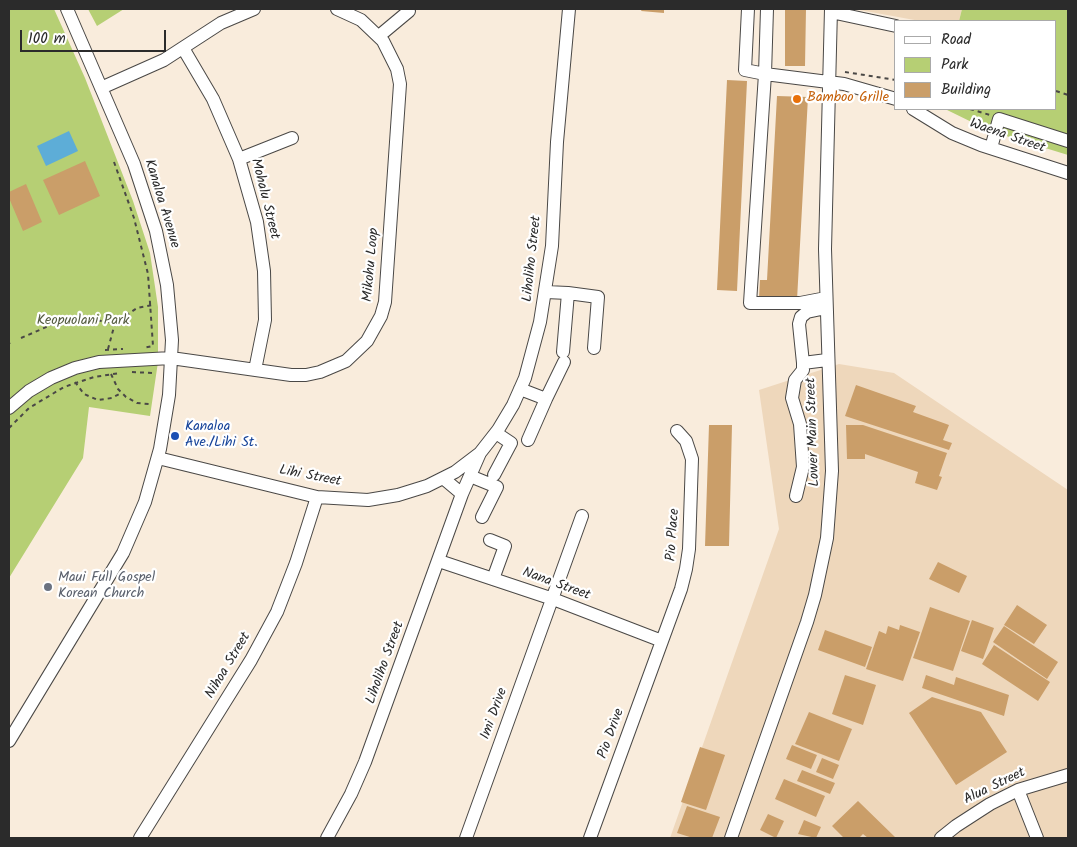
<!DOCTYPE html>
<style>
body{margin:0}
#map{position:relative;width:1077px;height:847px;overflow:hidden;background:#f9ecdc;font-family:Kalam,sans-serif}
canvas{display:block}
.frame{position:absolute;inset:0;border:10px solid #2b2b2b;pointer-events:none}
.legend{position:absolute;left:894px;top:20px;width:162px;height:90px;box-sizing:border-box;background:#fff;border:1px solid #aaa;margin:0;padding:6px 9px;list-style:none;font-size:15px;color:#2b2b2b}
.legend li{display:flex;align-items:center;gap:10px;height:25px}
.legend b{width:25px;border:1px solid #aaa}
.scale{position:absolute;left:20px;top:30px;width:146px;height:22px;box-sizing:border-box;border:2px solid #2b2b2b;border-top:0;padding-left:6px;font-size:15px;line-height:18px;white-space:nowrap;color:#2b2b2b;-webkit-text-stroke:4px #fff;paint-order:stroke}
</style>
<div id="map">
<canvas width="1077" height="847"></canvas>
<div class="frame"></div>
<ul class="legend">
<li><b style="height:6px;background:#fff"></b>Road</li>
<li><b style="height:14px;background:#b6cf74"></b>Park</li>
<li><b style="height:14px;background:#ca9e69"></b>Building</li>
</ul>
<div class="scale">100 m</div>
</div>
<script>
const c = document.querySelector('canvas').getContext('2d');
c.lineJoin = 'round';
function fillPath(path, color) { c.fillStyle = color; c.fill(path, 'evenodd'); }
const shape = rows => new Path2D(rows.map(r => 'M' + r).join(''));
function trace(path, color, width, dash) { c.strokeStyle = color; c.lineWidth = width; c.lineCap = dash ? 'butt' : 'round'; c.setLineDash(dash || []); c.stroke(path); }
function write(font, color, halo, rows, align = 'center') {
  c.font = font + ' Kalam,sans-serif'; c.lineWidth = 4.5; c.setLineDash([]); c.textBaseline = 'middle'; c.strokeStyle = halo; c.fillStyle = color; for (const [text, x, y, turn = 0] of rows) {
    c.save(); c.translate(x, y); c.rotate((+turn || 0) * Math.PI / 180); c.textAlign = isNaN(turn) ? turn : align; if (halo) c.strokeText(text, 0, 0); c.fillText(text, 0, 0); c.restore();
  }
}
fillPath(shape([
 [854,9,962,9,959,21,920,21],
 [839,364,894,373,1068,490,1068,838,670,838,779,529,759,390]
]), '#eed7bb');
fillPath(shape([
 [9,9,54,9,85,78,133,201,150,253,158,307,158,362,150,416,89,407,83,458,9,578],
 [88,9,124,9,97,26],
 [962,9,1068,9,1068,155,990,131,945,109,1056,109,1056,21,959,21]
]), '#b6cf74');
fillPath(shape([
 [69,131,78,151,46,166,37,146]
]), '#5dadd7');
fillPath(shape([
 [642,9,664,9,664,13,641,11],
 [785,9,806,9,805,66,785,66],
 [727,80,747,81,737,291,717,290],
 [777,96,808,97,797,300,759,298,760,280,767,280],
 [85,161,100,196,59,215,43,180],
 [26,184,42,222,23,231,9,198,9,192],
 [856,385,916,406,913,412,949,425,943,440,952,443,949,450,845,416],
 [709,425,732,425,729,546,705,546],
 [846,425,863,425,947,453,939,476,942,477,937,490,915,483,918,472,865,454,865,459,847,459],
 [938,562,967,576,959,593,929,579],
 [1017,605,1047,625,1034,644,1004,625],
 [930,607,970,621,953,671,913,658],
 [972,620,994,628,983,659,961,651],
 [900,625,920,632,903,681,866,669,879,631,886,634,888,626,899,630],
 [1004,626,1058,662,1047,679,993,642],
 [825,630,872,647,865,667,818,650],
 [994,645,1050,682,1038,701,982,664],
 [845,675,876,685,863,725,832,714],
 [926,675,954,685,956,677,1009,695,1004,716,922,688],
 [932,697,981,712,1007,752,956,785,909,713],
 [809,712,852,729,839,761,795,744],
 [792,745,817,755,811,769,786,759],
 [700,747,725,755,706,810,681,802],
 [822,758,839,765,833,779,816,772],
 [802,770,835,783,830,794,797,781],
 [784,779,825,796,816,817,775,799],
 [858,801,896,838,868,838,863,834,859,838,844,838,832,826],
 [687,806,720,817,712,838,693,838,677,833],
 [768,814,784,821,776,838,760,830],
 [804,820,821,827,816,838,798,834]
]), '#ca9e69');
const minor = shape([
 [748,9,745,70,765,74,767,9],
 [831,12,896,26],
 [379,36,409,11],
 [183,48,213,99,239,159,257,222,264,271,265,320,255,370],
 [101,88,164,60,221,23,254,9],
 [913,109,952,133,981,145,1068,173],
 [991,148,999,119,1068,141],
 [239,159,292,138],
 [546,292,568,293,563,352],
 [568,293,598,297,594,348],
 [826,298,800,303,750,303,765,74,844,84,896,99],
 [826,308,807,312,801,317,799,324,803,363,827,360],
 [520,389,546,399,528,440],
 [546,399,564,362],
 [9,408,29,391,51,378,75,368,99,362,171,358,291,375,306,375,320,372,346,361,367,341,381,316,385,302,400,84,397,69,383,41,361,20,337,9],
 [158,458,317,497,368,500,398,495,427,486,455,472,480,453],
 [494,475,511,443,496,433],
 [470,476,497,487,482,517],
 [443,478,462,494],
 [796,496,803,467,800,424,792,398,795,380,803,370,803,363],
 [490,540,505,546,493,579],
 [439,561,553,599,662,641],
 [9,741,123,553,145,502,160,449,169,395,172,340,167,285,156,231,134,164,67,9],
 [1018,790,1037,838],
 [140,838,251,660,277,612,296,563,317,497],
 [327,838,351,794,365,762,462,494,480,453,498,430,513,405,525,378,540,322,552,246,557,142,569,9],
 [466,838,582,516],
 [590,838,681,589,686,569,689,549,692,459,686,441,677,431],
 [731,838,807,622,815,595,827,538,832,471,825,249,831,9],
 [941,838,956,826,990,804,1018,790,1068,775]
]);
trace(minor, '#4a4846', 14);
trace(shape([
 [845,72,896,80],
 [1056,91,1068,95],
 [970,109,990,115],
 [114,162,134,218,148,274,153,346,143,348],
 [21,338,51,325,72,320,94,320,115,323],
 [9,343,10,344],
 [108,349,115,323,137,308,152,305],
 [105,350,123,349],
 [132,372,152,373],
 [111,374,118,389,126,397,137,403,149,404],
 [75,382,84,394,98,400,112,398,121,393],
 [9,428,29,408,64,387,94,377,120,373]
]), '#4a4846', 2, [4, 4]);
trace(minor, '#fff', 12);
for (const [x, y, r, color] of [
 [797,99,5,"#e8710a"],
 [175,436,5,"#1a4fb4"],
 [48,587,5,"#6b7280"]
]) { const dot = new Path2D(); dot.arc(x, y, r, 0, 2 * Math.PI); c.fillStyle = color; c.fill(dot); trace(dot, '#fff', 2); }
write('14px', '#c56008', '#fff', [
 ["Bamboo Grille",807,99]
], 'left');
write('14px', '#2b2b2b', '#fff', [
 ["Waena Street",1007,137,19],
 ["Mohalu Street",264,199,76],
 ["Kanaloa Avenue",161,204,73],
 ["Liholiho Street",533,259,-84],
 ["Mikohu Loop",372,265,-85],
 ["Lower Main Street",814,432,-92],
 ["Lihi Street",310,477,11],
 ["Pio Place",674,535,-86],
 ["Nana Street",556,585,20],
 ["Liholiho Street",386,663,-70],
 ["Nihoa Street",229,666,-59],
 ["Imi Drive",495,714,-70],
 ["Pio Drive",612,734,-70],
 ["Alua Street",995,787,-26]
]);
write('14px', '#555c41', '#fff', [
 ["Keopuolani Park",83,322]
]);
write('14px', '#164399', '#fff', [
 ["Kanaloa",185,428],
 ["Ave./Lihi St.",185,444]
], 'left');
write('14px', '#5b616d', '#fff', [
 ["Maui Full Gospel",58,579],
 ["Korean Church",58,595]
], 'left');
</script>
